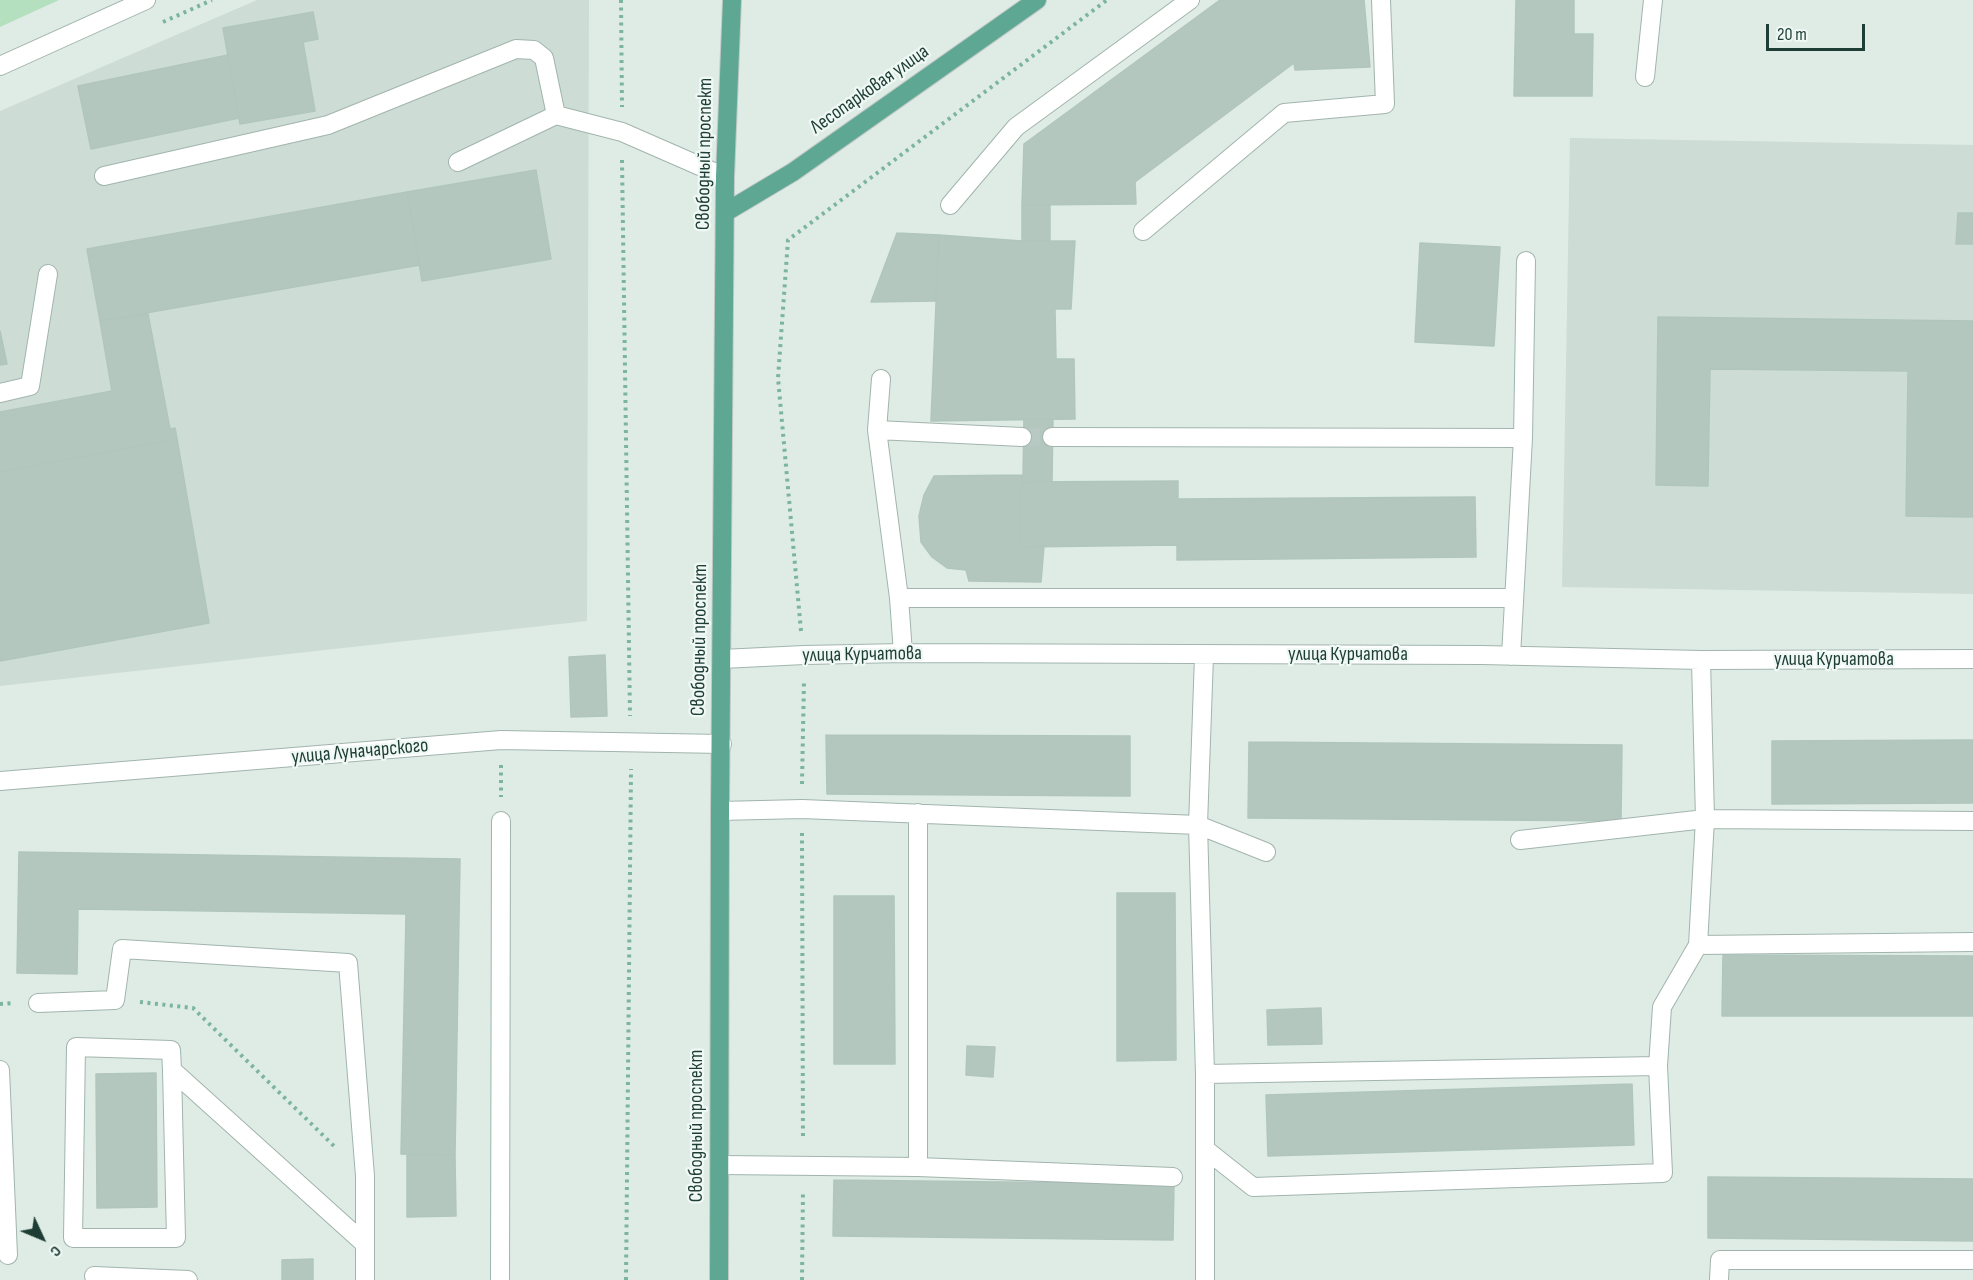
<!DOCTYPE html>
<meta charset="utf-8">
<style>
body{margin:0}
#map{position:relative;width:1973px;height:1280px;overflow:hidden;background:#dfece6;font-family:"Sofia Sans Condensed",sans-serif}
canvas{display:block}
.north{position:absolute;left:12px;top:1208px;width:60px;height:60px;-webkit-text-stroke:4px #eff8f4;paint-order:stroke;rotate:134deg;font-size:16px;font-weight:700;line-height:24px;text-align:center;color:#1e3e35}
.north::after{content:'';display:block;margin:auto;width:21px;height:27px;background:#1e3e35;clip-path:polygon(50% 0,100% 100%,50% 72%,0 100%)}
.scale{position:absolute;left:1766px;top:24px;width:99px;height:27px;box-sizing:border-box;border:3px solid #1e3e35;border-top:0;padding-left:8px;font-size:18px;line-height:21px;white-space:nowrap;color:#1e3e35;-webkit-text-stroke:4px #eff8f4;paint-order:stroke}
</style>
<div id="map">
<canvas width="1973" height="1280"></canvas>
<div class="north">С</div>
<div class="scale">20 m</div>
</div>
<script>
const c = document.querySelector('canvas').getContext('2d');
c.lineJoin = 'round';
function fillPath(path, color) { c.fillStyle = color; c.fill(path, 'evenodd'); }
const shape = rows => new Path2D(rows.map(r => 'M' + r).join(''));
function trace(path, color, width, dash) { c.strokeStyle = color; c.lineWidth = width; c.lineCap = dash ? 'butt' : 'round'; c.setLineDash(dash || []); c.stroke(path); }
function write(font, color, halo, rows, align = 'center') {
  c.font = font + ' "Sofia Sans Condensed",sans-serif'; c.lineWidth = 4.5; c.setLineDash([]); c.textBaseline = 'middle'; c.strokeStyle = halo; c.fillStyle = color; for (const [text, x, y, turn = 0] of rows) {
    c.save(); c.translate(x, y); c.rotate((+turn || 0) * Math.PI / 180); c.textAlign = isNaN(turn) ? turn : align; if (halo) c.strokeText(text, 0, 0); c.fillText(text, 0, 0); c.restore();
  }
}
fillPath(shape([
 [257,0,589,0,587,621,0,686,0,111],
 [1570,138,1973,145,1973,594,1562,587]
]), '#cddcd5');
fillPath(shape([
 [0,0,59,0,0,27]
]), '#b4e0bf');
const building = shape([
 [1220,0,1364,0,1370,67,1295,70,1294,63,1135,182,1136,204,1022,205,1024,144,1220,0],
 [1516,0,1574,0,1574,34,1593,34,1592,96,1514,96,1516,0],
 [313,12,318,39,303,42,315,111,240,124,223,28,313,12],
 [228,55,239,118,91,149,78,86,228,55],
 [536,170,551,259,422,281,407,192,536,170],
 [407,192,420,265,100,321,87,249,407,192],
 [1022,205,1050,205,1050,240,1022,241,1022,205],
 [1958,213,1973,213,1973,244,1956,244,1958,213],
 [897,233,939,235,935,301,871,302,897,233],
 [939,235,1022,241,1075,241,1071,309,1055,309,1056,359,1074,359,1075,419,931,421,939,235],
 [1420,243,1500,247,1494,346,1415,342,1420,243],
 [148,314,170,429,175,428,177,439,0,472,0,412,112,391,100,321,148,314],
 [1658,317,1973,321,1973,517,1906,516,1908,371,1710,369,1708,486,1656,485,1658,317],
 [0,331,7,364,0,365,0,331],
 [1024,419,1053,419,1052,482,1021,482,1023,475,1024,419],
 [177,439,209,623,0,661,0,472,177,439],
 [1023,475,1021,482,1021,547,1044,546,1041,582,969,581,966,570,947,568,932,557,921,542,919,516,924,495,934,476,1023,475],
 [1178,481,1178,499,1475,497,1476,557,1177,560,1177,545,1021,547,1021,482,1178,481],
 [605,655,607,716,571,717,569,657,605,655],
 [826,735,1130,736,1130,796,827,794,826,735],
 [1973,740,1973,803,1772,804,1772,741,1973,740],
 [1249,742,1622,745,1621,821,1248,818,1249,742],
 [19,852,460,859,455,1155,401,1154,406,914,78,909,77,974,17,973,19,852],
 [1117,893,1175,893,1176,1060,1117,1061,1117,893],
 [834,896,894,896,895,1064,834,1064,834,896],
 [1723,955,1973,956,1973,1016,1722,1016,1723,955],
 [1321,1008,1322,1044,1268,1045,1267,1010,1321,1008],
 [967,1046,995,1047,993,1077,966,1075,967,1046],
 [156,1073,157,1207,97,1208,96,1074,156,1073],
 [1632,1084,1634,1145,1268,1156,1266,1095,1632,1084],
 [407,1154,455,1155,456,1216,407,1217,407,1154],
 [1708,1177,1973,1179,1973,1241,1708,1238,1708,1177],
 [834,1180,1174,1184,1173,1240,833,1236,834,1180],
 [313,1259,313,1280,282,1280,282,1260,313,1259]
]);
fillPath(building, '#b4c7bf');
trace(building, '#b0c6bd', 1.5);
trace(shape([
 [1022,437,1052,437]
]), '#b8c9c3', 18, [18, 9]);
const minor = shape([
 [0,66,146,0],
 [1645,77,1653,0],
 [458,162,556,115],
 [104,176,328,125,516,49,534,50,544,58,556,115,622,132,725,177],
 [950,205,1016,127,1190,0],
 [1143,231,1284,113,1385,104,1381,0],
 [881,379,877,430,899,598,903,653],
 [0,393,30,386,48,274],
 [877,430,1022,437],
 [1052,437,1523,438,1511,656],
 [1523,438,1526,261],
 [899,598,1513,598],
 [1204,656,1198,825,1205,1074,1205,1280],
 [722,659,804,655,903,653,1482,655,1701,660,1973,659],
 [0,781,501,740,722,744],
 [720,811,802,809,1198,825,1266,852],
 [918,813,918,1167],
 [1520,840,1705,819,1973,821],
 [1698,945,1973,942],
 [38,1003,115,1000,122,949,348,963,365,1176,365,1280],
 [0,1070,8,1255],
 [172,1070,176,1238,73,1238,76,1047,171,1050,172,1070,365,1244],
 [1205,1074,1658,1066],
 [1205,1149,1253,1187,1663,1173,1658,1066,1662,1007,1698,945,1705,819,1701,660],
 [720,1165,918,1167,1173,1177],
 [94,1276,188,1280],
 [500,1280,501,821],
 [1719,1280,1720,1260,1973,1260]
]);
const major = shape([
 [726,212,793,172,1037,0],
 [719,1280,720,811,725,177,732,0]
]);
trace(minor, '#a1b4ad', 20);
trace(major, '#c0c9c6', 20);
trace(shape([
 [621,0,622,107],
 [163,22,212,0],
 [622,160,630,716],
 [801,631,778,378,788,240,1107,0],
 [501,765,501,797],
 [802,784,804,680],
 [802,833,803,1140],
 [140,1002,193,1008,336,1148],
 [0,1004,13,1003],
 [626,1280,631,769],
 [802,1280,803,1190]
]), '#7bb4a1', 4, [3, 4.5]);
trace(minor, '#fff', 18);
trace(major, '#5ea793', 18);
write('20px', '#1e3e35', '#eff8f4', [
 ["Лесопарковая улица",870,90,-35],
 ["Свободный проспект",705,154,-89],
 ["Свободный проспект",700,640,-89],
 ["улица Курчатова",862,655,-1],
 ["улица Курчатова",1348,655],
 ["улица Курчатова",1834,660],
 ["улица Луначарского",360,752,-5],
 ["Свободный проспект",697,1126,-90]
]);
</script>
